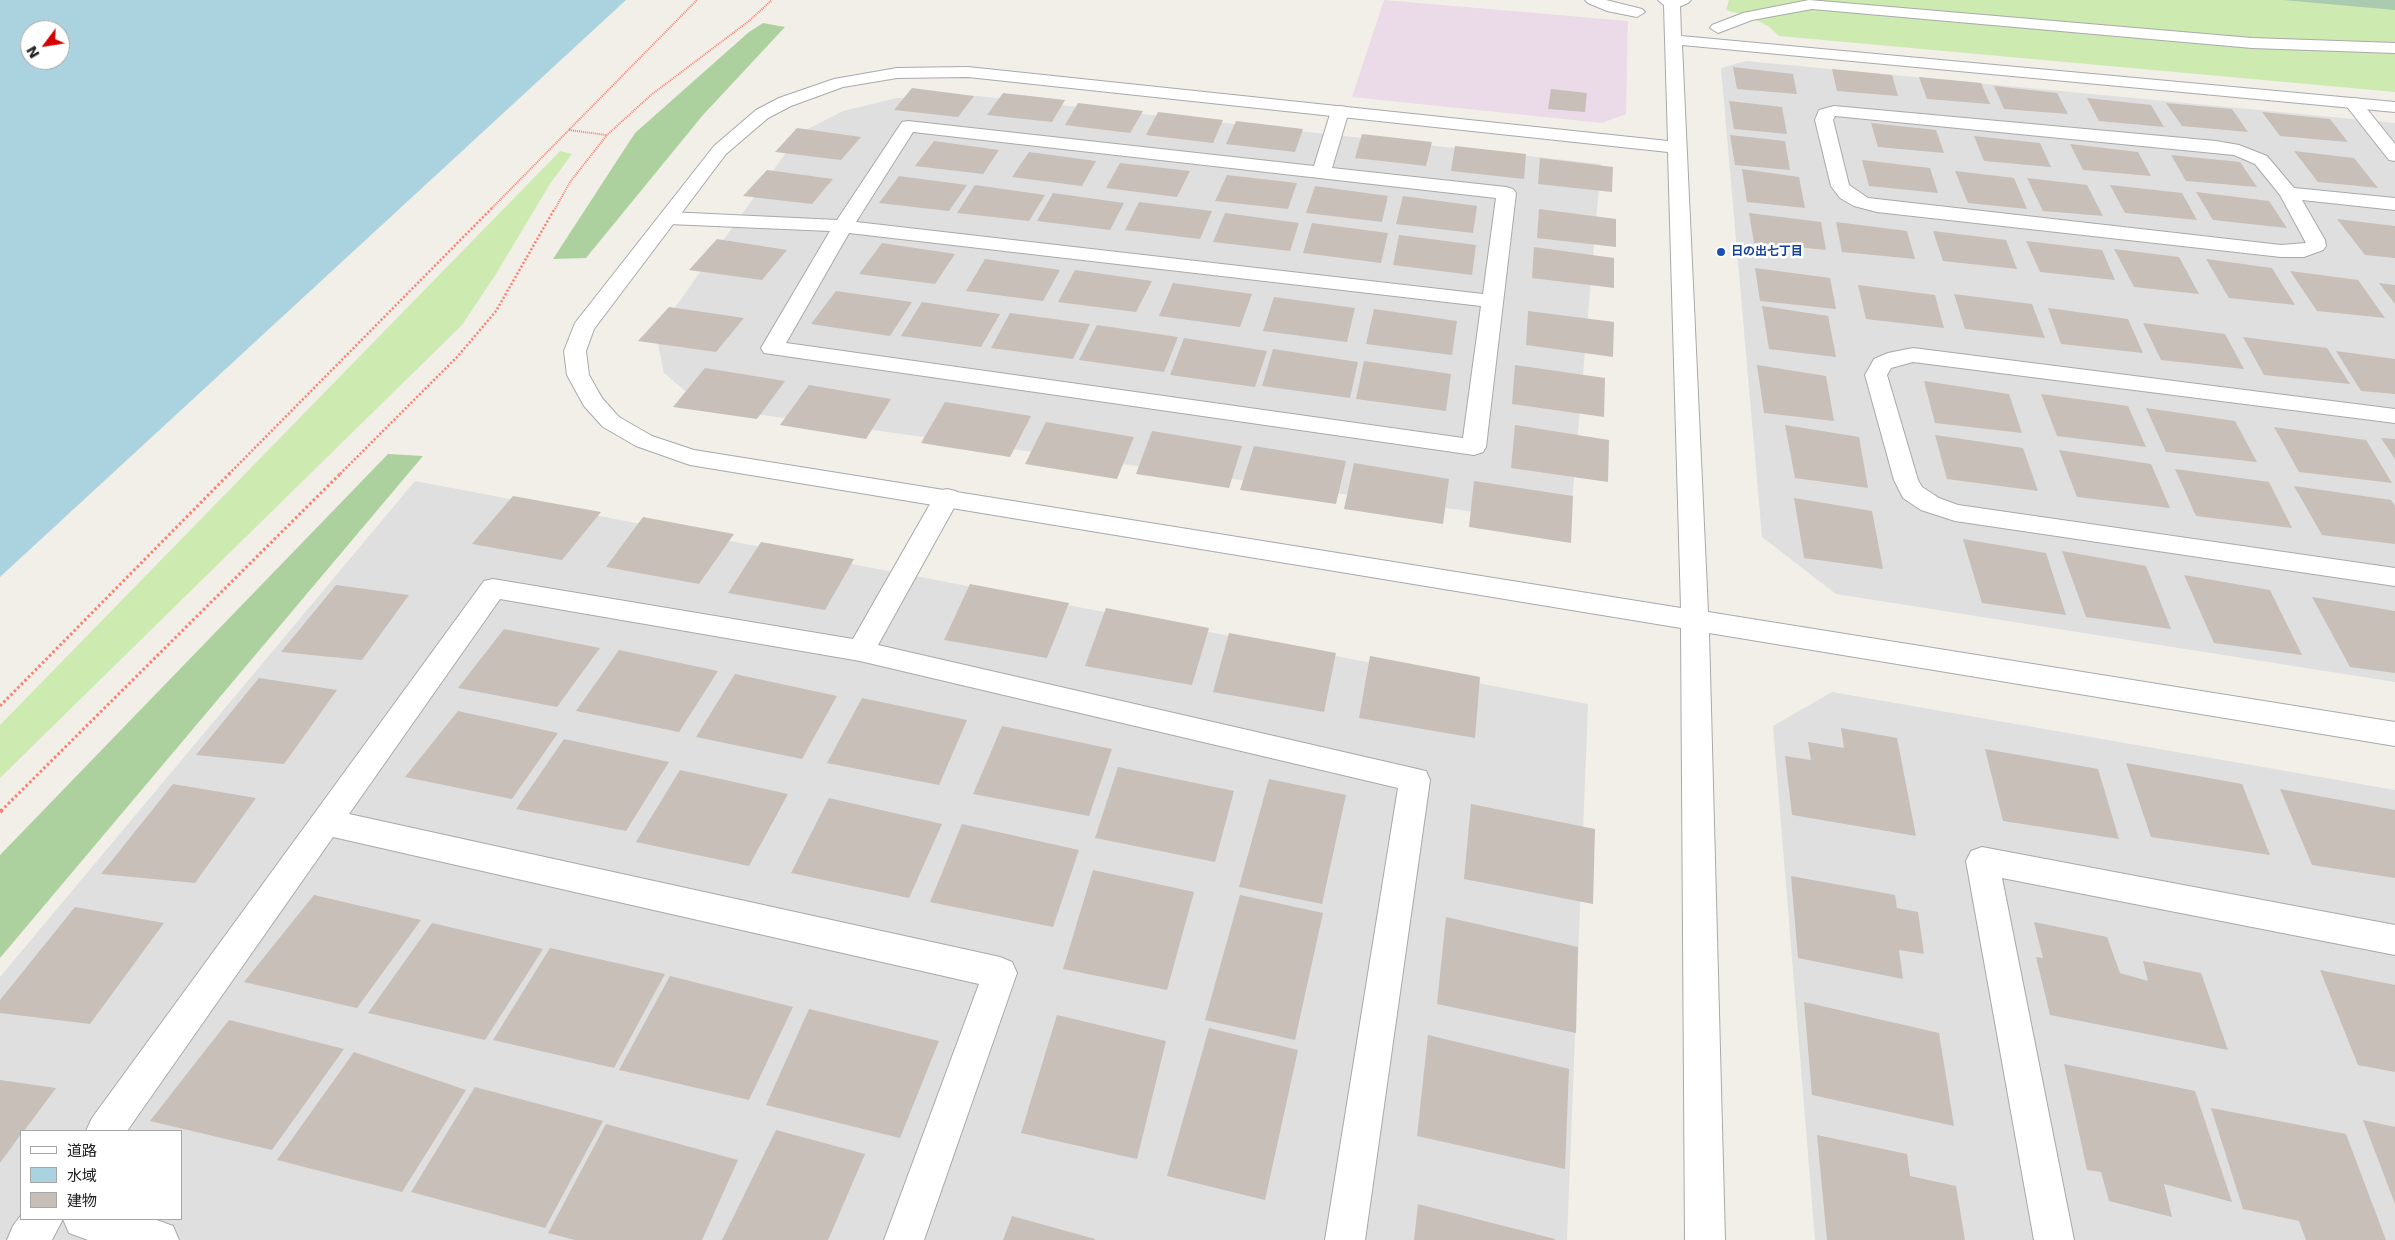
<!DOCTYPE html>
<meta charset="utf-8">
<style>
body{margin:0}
#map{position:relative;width:2395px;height:1240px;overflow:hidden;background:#f2efe9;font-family:"DejaVu Sans","Noto Sans JP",sans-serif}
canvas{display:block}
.legend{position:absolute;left:20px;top:1130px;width:162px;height:90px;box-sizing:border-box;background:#fff;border:1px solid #a7a7a7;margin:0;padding:6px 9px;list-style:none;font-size:15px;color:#222}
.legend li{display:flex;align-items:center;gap:10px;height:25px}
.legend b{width:25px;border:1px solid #a7a7a7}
.north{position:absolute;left:20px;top:20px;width:50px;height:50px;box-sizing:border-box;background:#fff;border:1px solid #a7a7a7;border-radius:50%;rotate:239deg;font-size:14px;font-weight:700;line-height:20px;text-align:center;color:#222}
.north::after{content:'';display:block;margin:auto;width:18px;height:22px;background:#d40000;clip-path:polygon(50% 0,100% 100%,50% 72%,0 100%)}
</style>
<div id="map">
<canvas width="2395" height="1240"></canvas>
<ul class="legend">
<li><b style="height:6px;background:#fff"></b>道路</li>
<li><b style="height:14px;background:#aad3df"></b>水域</li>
<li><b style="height:14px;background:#c7bfb8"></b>建物</li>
</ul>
<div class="north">N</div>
</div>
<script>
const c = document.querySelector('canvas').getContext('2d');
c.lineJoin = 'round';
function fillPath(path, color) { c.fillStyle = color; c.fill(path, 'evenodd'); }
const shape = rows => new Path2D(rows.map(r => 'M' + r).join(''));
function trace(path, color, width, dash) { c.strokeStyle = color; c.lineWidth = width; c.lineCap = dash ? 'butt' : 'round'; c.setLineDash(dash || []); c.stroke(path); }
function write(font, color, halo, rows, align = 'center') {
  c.font = font + ' "DejaVu Sans","Noto Sans JP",sans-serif'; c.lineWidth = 5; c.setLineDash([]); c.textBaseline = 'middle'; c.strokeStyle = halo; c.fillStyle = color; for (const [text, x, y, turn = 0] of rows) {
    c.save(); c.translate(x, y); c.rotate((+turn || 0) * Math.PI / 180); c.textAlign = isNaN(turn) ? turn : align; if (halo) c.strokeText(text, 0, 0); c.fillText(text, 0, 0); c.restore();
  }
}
fillPath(shape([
 [1746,61,2395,123,2395,682,1836,594,1762,537,1721,68],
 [978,96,1601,164,1570,525,704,407,664,373,656,334,800,133,843,111,897,98],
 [415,481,1588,704,1567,1240,0,1240,0,977],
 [21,1131,181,1131,181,1219,21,1219],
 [1832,692,2395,790,2395,1240,1815,1240,1773,726]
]), '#e0dfdf');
fillPath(shape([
 [1384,0,1628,21,1626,114,1602,123,1352,97]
]), '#ebdbe8');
fillPath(shape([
 [1729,0,2342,0,2395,5,2395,92,1779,36,1768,26,1748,16,1726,10],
 [560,151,572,154,550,184,496,274,462,325,0,778,0,725]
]), '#cdebb0');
fillPath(shape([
 [763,23,785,27,703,115,586,258,553,259,635,133,749,32],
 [388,454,423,456,0,958,0,855]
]), '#add19e');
fillPath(shape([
 [2283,0,2395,0,2395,10]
]), '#aacbaf');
fillPath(shape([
 [0,0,626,0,0,577],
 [30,30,60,30,60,60,30,60]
]), '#aad3df');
fillPath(shape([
 [1733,67,1793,74,1797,94,1737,89],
 [1832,69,1892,75,1898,96,1837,91],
 [1919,77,1981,83,1990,104,1927,99],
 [1994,86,2057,93,2068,114,2004,109],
 [912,88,974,96,958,117,894,110],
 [1551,89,1587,93,1585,112,1548,109],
 [1003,93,1065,100,1052,122,987,115],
 [2087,98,2151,105,2164,127,2099,121],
 [1729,101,1782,107,1787,134,1734,129],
 [1078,103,1143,111,1130,133,1065,125],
 [2166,103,2232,109,2248,132,2182,126],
 [1158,112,1223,120,1213,143,1146,135],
 [2262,112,2330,119,2348,142,2280,136],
 [1236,121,1303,129,1295,152,1226,144],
 [1871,123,1936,130,1944,153,1878,147],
 [797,128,861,137,841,160,775,152],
 [1362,134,1432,142,1426,166,1355,158],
 [1730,135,1785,141,1790,170,1735,165],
 [1974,136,2040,143,2051,167,1984,161],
 [934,141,999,150,983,174,915,166],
 [2070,144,2138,152,2151,176,2083,170],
 [1455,146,1526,154,1524,179,1451,171],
 [2294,151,2354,158,2378,188,2318,182],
 [1029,152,1096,161,1082,186,1012,177],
 [2171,155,2240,162,2257,187,2186,181],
 [1540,158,1613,167,1612,192,1538,184],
 [1862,160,1930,168,1938,193,1869,186],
 [1120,163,1190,171,1177,197,1106,188],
 [1742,169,1799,177,1805,208,1747,202],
 [767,170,833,179,812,204,743,196],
 [1955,171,2014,178,2027,209,1968,203],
 [1227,175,1297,183,1288,209,1215,201],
 [899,176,967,185,949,211,879,203],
 [2027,178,2087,185,2103,216,2043,211],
 [975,185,1045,195,1029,221,957,213],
 [2110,185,2182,193,2197,220,2125,213],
 [1315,186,1388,196,1382,222,1306,213],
 [2196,192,2269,201,2287,228,2213,220],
 [1053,193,1124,203,1110,230,1037,221],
 [1403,196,1477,206,1473,233,1396,224],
 [1139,202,1212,211,1200,239,1125,230],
 [1539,209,1616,219,1616,247,1537,238],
 [1225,213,1299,223,1290,251,1213,242],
 [1749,213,1821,222,1826,250,1754,243],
 [2337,219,2395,226,2395,258,2365,255],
 [1836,222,1907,231,1915,259,1842,252],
 [1312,223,1388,233,1381,263,1303,253],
 [1933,231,2006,240,2017,269,1943,261],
 [1399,235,1476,245,1472,275,1393,265],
 [717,239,787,250,762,280,689,270],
 [2026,241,2102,250,2115,280,2040,272],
 [882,243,955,254,935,284,859,274],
 [1534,247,1614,258,1614,288,1532,278],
 [2114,249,2179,257,2199,294,2134,287],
 [985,259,1060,270,1043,301,966,291],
 [2206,259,2272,268,2295,305,2229,298],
 [1755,268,1830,278,1836,309,1760,301],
 [1075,270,1152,281,1136,312,1058,302],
 [2290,271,2358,280,2385,318,2317,311],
 [1173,283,1252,294,1240,327,1159,316],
 [2379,283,2395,285,2395,304],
 [1858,285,1935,295,1944,328,1866,319],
 [836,291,912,302,890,336,811,324],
 [1954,294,2032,304,2045,338,1965,329],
 [1274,297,1355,308,1347,342,1263,331],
 [922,302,1000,314,981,347,901,336],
 [1762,306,1828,316,1836,357,1769,349],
 [669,307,744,318,716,352,638,341],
 [2048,308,2128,319,2143,353,2061,344],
 [1374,309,1457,321,1452,355,1366,344],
 [1528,311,1614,322,1613,357,1526,345],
 [1010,313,1090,324,1073,359,991,348],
 [2143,323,2225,334,2244,369,2161,360],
 [1097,325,1178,337,1164,372,1079,360],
 [2243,337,2327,348,2350,384,2264,375],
 [1184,338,1267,351,1255,387,1170,375],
 [1273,349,1358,362,1350,398,1262,386],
 [2336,351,2395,359,2395,394,2361,391],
 [1364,361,1451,374,1446,411,1356,399],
 [1515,365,1605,378,1604,417,1512,404],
 [1757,365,1826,376,1834,421,1764,413],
 [705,368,785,381,757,419,673,407],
 [1924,381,2009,394,2022,433,1935,423],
 [809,385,891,399,866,439,780,425],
 [2041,394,2128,406,2146,447,2057,436],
 [945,402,1031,416,1010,457,921,443],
 [2146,408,2235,421,2257,462,2166,452],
 [1046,422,1134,437,1117,479,1025,464],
 [1515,425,1609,440,1608,482,1511,468],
 [1785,425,1859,437,1868,488,1795,478],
 [2274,427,2366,440,2392,483,2299,472],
 [1152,431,1242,446,1229,488,1136,474],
 [1935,435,2023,448,2038,491,1947,479],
 [2381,438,2395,439,2395,459],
 [1254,446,1346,461,1336,504,1240,490],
 [2059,450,2151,464,2170,508,2077,497],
 [1354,463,1449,479,1443,524,1344,509],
 [2175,469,2269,482,2292,528,2196,516],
 [1474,481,1573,496,1571,543,1469,527],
 [2294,486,2391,500,2395,506,2395,544,2322,535],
 [513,496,601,512,562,560,472,544],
 [1794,498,1872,511,1883,569,1804,558],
 [643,517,734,534,699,584,606,567],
 [1963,539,2046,553,2066,615,1982,603],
 [761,542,854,559,825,610,728,593],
 [2062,551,2146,566,2171,629,2086,617],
 [2184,575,2270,590,2302,655,2214,643],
 [970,584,1069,603,1047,658,944,640],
 [336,585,409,595,362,660,281,652],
 [2312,597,2395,611,2395,673,2350,667],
 [1106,608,1209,628,1192,685,1085,666],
 [504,629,600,648,557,707,458,688],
 [1229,633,1336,653,1324,712,1213,692],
 [619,650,718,671,679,732,576,711],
 [1370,656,1480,677,1475,738,1359,718],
 [735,674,837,696,802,759,696,737],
 [259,678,337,690,284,764,196,755],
 [862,698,967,720,939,785,827,763],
 [458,711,558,733,512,799,405,777],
 [1002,726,1112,749,1089,816,973,794],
 [1841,728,1897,738,1916,836,1792,815,1785,756,1811,760,1808,742,1844,748],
 [564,739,669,762,626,831,516,809],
 [1985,749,2098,769,2119,839,2003,821],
 [2126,763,2242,784,2270,855,2151,837],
 [1118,767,1234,791,1215,862,1095,838],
 [680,770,788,794,749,866,636,842],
 [1269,779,1346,795,1322,904,1239,887],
 [173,784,256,798,195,883,101,874],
 [2280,789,2395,810,2395,878,2312,865],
 [829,798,942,824,909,898,791,873],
 [1471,804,1595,829,1593,904,1464,879],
 [962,824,1079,850,1053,927,930,902],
 [1093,870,1194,892,1167,990,1063,969],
 [1791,876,1895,895,1897,908,1918,912,1924,954,1899,950,1903,979,1798,958],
 [314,895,421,920,357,1008,244,982],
 [1240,895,1323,913,1295,1040,1205,1020],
 [75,907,164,923,90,1024,0,1013,0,1000],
 [1446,917,1578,947,1576,1033,1437,1004],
 [2034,922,2107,937,2120,973,2148,981,2143,961,2201,973,2228,1050,2050,1015,2036,957,2043,958],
 [432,923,543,949,485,1040,368,1013],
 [550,948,665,974,614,1068,493,1040],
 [2320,970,2395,985,2395,1072,2358,1065],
 [670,976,793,1007,749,1100,619,1070],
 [1804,1002,1939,1033,1954,1126,1812,1095],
 [809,1009,939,1041,900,1138,766,1105],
 [1057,1015,1166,1041,1137,1159,1021,1133],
 [229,1020,344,1049,272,1150,150,1121],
 [1209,1028,1298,1050,1265,1200,1167,1176],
 [1428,1035,1569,1069,1565,1169,1417,1136],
 [354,1052,466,1090,402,1192,277,1160],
 [2064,1064,2195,1091,2232,1202,2164,1184,2172,1217,2109,1201,2101,1172,2087,1170],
 [0,1080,56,1088,24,1131,21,1131,21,1134,0,1163],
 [475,1087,603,1121,545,1228,411,1192],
 [2211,1108,2346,1134,2386,1240,2306,1240,2299,1221,2243,1209],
 [2363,1120,2395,1127,2395,1204],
 [606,1124,738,1160,702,1240,575,1240,548,1233],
 [776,1130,865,1154,828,1240,722,1240],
 [1817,1135,1907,1154,1910,1176,1956,1186,1965,1240,1827,1240],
 [1418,1204,1555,1239,1555,1240,1414,1240],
 [1012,1216,1095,1239,1095,1240,1003,1240]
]), '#c7bfb8');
const pedestrian = shape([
 [1585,0,1606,0,1642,9,1645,12,1637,17,1607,11,1588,3,1585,0],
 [1809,0,2252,38,2395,43,2395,53,2252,48,1812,9,1752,20,1718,33,1710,28,1712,25,1743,13,1809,0]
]);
const minor = shape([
 [1658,0,1691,0,1688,3,1672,10,1667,8,1658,0],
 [2353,98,2359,99,2395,144,2395,161,2389,160,2344,103,2347,99,2353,98],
 [1340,106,1346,107,1349,111,1332,168,1506,187,1513,189,1516,193,1486,447,1483,452,1474,455,764,353,761,348,830,231,669,224,662,222,659,218,662,214,669,212,837,220,902,122,908,121,1314,166,1331,111,1334,107,1340,106],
 [913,132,1496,198,1483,294,856,222,913,132],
 [849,233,1481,306,1463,438,786,343,849,233],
 [1834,106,2216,141,2239,145,2267,156,2294,188,2395,198,2395,210,2302,200,2325,240,2326,246,2323,250,2304,257,2281,257,1877,212,1854,206,1840,198,1831,186,1815,120,1819,110,1834,106],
 [1835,116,2234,155,2255,164,2280,195,2306,243,2281,245,1868,198,1849,185,1833,120,1835,116],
 [1913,348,2395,409,2395,423,1913,362,1891,368,1887,375,1918,480,1922,487,1939,498,1958,505,2395,568,2395,586,1955,521,1921,510,1903,498,1894,480,1865,375,1874,359,1888,353,1913,348],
 [947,489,956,491,960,497,878,645,1426,771,1430,780,1365,1240,1325,1240,1398,788,860,661,500,599,349,814,1000,957,1012,962,1017,973,924,1240,884,1240,979,984,333,837,127,1131,86,1131,92,1118,484,581,493,579,853,639,934,497,938,491,947,489],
 [1982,847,2395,925,2395,955,2002,878,2074,1240,2034,1240,1966,861,1971,851,1982,847],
 [21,1215,21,1219,63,1219,52,1240,7,1240,13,1226,21,1215],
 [63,1219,154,1219,173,1226,179,1240,88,1240,69,1233,63,1219]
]);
const tertiary = shape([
 [1672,0,1680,5,1681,36,2395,102,2395,112,1682,45,1708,612,2395,722,2395,746,1709,633,1725,1240,1685,1240,1681,628,690,465,636,446,603,427,584,406,567,375,564,351,575,323,714,146,756,110,779,98,834,79,897,68,968,67,1668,141,1664,5,1672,0],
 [968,77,1668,152,1681,608,694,450,652,436,619,417,602,398,589,375,586,351,594,329,726,154,768,118,791,106,843,87,897,78,968,77]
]);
trace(pedestrian, '#a9a9a9', 2);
trace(minor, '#a9a9a9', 2);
trace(tertiary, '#a9a9a9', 2);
trace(shape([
 [569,130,606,135],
 [491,209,697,0],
 [555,209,570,182,607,135,651,95,749,21,772,0]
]), '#fa8072', 2, [1, 1]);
trace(shape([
 [229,474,492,208],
 [340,474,458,356,496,311,555,208]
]), '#fa8072', 2.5, [2, 2]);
trace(shape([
 [0,706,230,473],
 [1,811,341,473]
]), '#fa8072', 3, [2.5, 2.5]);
trace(shape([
 [0,812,2,810]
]), '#fa8072', 4, [3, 3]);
fillPath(pedestrian, '#fff');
fillPath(minor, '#fff');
fillPath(tertiary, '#fff');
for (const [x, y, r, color] of [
 [1721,252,5,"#1a4fb4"]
]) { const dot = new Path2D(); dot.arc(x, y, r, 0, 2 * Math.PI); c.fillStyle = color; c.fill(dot); trace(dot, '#fff', 2); }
write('bold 12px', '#164399', '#fff', [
 ["日の出七丁目",1731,252]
], 'left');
</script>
